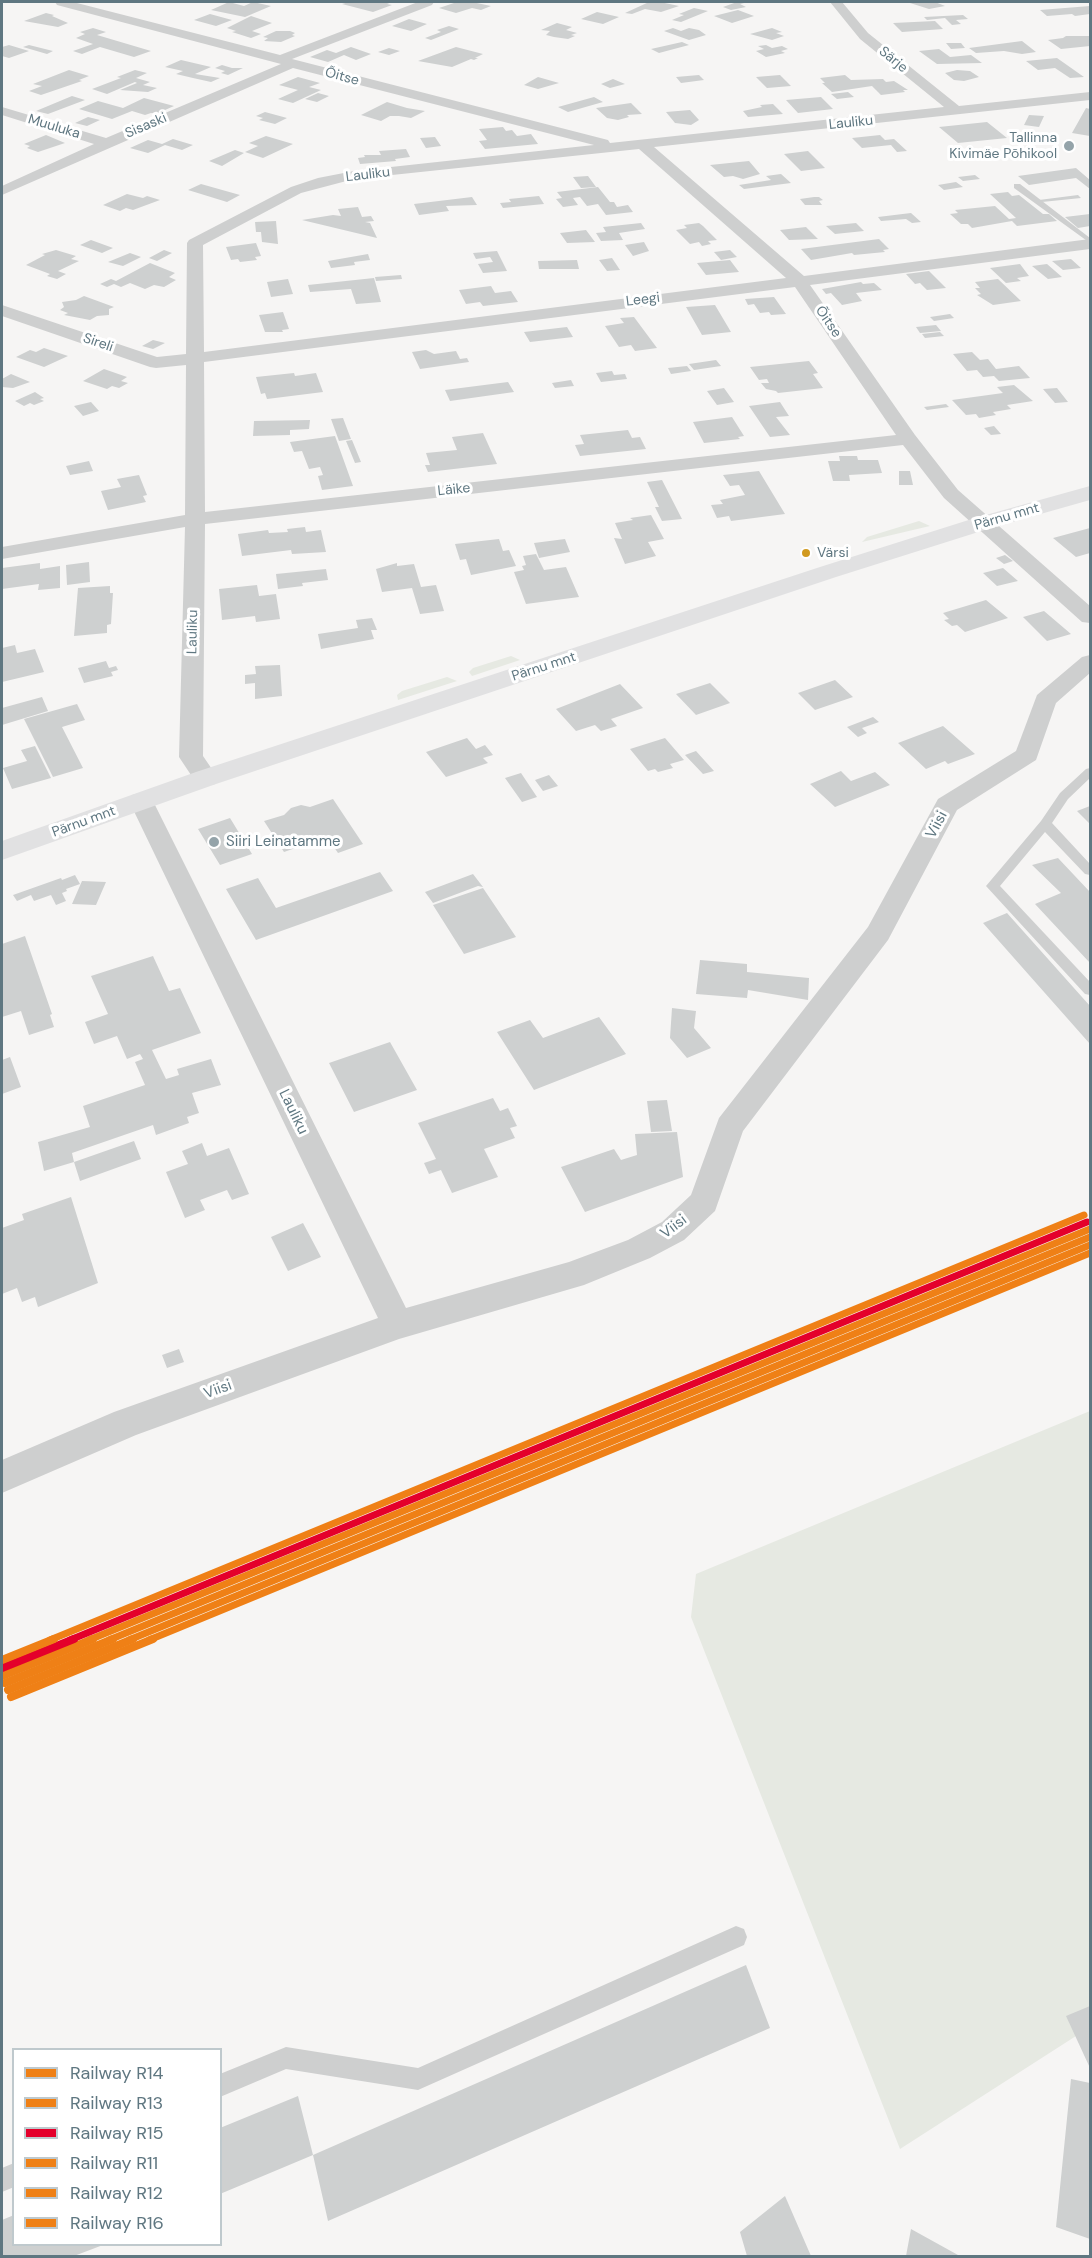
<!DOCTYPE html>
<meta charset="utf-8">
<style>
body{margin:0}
#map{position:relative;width:1092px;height:2258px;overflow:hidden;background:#f6f5f4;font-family:"DM Sans",sans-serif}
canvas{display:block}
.frame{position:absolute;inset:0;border:3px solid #5f7781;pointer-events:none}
.legend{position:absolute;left:12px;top:2048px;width:210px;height:198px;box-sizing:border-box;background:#fff;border:2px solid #bfc9cd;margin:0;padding:8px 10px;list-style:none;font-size:18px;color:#5f7781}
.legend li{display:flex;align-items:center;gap:12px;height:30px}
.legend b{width:30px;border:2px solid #bfc9cd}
</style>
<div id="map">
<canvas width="1092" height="2258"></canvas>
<div class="frame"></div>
<ul class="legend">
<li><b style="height:8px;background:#ef8016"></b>Railway R14</li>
<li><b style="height:8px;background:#ef8016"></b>Railway R13</li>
<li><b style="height:8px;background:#e4002b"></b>Railway R15</li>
<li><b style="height:8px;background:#ef8016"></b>Railway R11</li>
<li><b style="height:8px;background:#ef8016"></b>Railway R12</li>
<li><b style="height:8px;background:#ef8016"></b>Railway R16</li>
</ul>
</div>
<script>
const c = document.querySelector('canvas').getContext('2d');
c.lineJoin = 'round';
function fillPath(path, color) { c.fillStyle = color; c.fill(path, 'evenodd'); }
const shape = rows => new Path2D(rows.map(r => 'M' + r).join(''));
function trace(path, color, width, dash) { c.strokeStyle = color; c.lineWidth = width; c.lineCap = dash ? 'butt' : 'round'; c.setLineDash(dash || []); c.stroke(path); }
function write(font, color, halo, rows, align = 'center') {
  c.font = font + ' "DM Sans",sans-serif'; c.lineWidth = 6; c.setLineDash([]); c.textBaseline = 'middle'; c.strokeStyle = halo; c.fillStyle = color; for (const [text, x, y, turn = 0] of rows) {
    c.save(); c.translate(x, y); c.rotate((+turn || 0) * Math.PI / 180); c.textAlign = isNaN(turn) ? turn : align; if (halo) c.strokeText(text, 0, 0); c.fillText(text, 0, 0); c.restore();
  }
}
fillPath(shape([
 [919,521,930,526,862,542,867,537],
 [511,656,520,660,472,676,469,672,473,668],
 [447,677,457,681,398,700,397,695,402,691],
 [1090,1411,1090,2027,900,2149,691,1617,696,1574]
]), '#e6e9e2');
fillPath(shape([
 [229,2,244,6,253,2,271,6,245,17,211,10],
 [349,2,392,2,387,4,392,5,373,12,342,4],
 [457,2,472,2,491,6,481,10,472,8,456,13,439,8],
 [649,2,660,2,679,6,661,12,645,9,632,14,625,13],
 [737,2,748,2,740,4,746,7,731,10,723,7],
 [920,2,935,2,945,6,929,9,910,3],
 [1090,6,1090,14,1075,16,1072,14,1047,16,1040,10],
 [694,8,708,11,681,22,672,20,684,15,679,14],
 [738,10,754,16,732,23,714,16],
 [597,12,619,17,603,24,581,19],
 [46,13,54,15,52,16,68,23,58,27,24,21],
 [210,14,232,20,216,26,194,20],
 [963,15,968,19,956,20,961,24,952,25,945,18,927,20,924,17],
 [251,16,272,23,252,31,261,34,251,38,232,32,236,31,227,28],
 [409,19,427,24,411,31,392,26],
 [935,21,943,29,902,32,893,23],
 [557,23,572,27,566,30,577,33,571,35,575,36,568,39,554,37,546,35,550,31,541,30],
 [449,26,459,29,431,40,425,38,441,32,437,30],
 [93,28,106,32,97,35,151,51,134,57,100,47,82,54,73,51,93,44,76,38,85,34,80,32],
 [673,28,681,31,689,28,699,30,706,35,689,40,664,31],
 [772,28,782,32,776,33,784,36,772,40,750,34],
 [276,31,290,31,295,33,292,35,295,36,281,42,264,41,268,38,263,37],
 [1066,36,1090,36,1090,46,1061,49,1048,40,1063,38],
 [1022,41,1036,52,1022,54,1004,51,976,53,969,48],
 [682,42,689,45,659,53,651,49],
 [946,43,961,43,965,48,951,49],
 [9,45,29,51,9,58,2,56,2,47],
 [29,45,53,51,47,54,23,47],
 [766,45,772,48,782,46,788,49,781,51,785,53,766,57,756,51,764,49,758,46],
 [351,47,371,54,356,60,344,55,328,62,310,57,327,50,336,53],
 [456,47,483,54,475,58,478,58,474,60,471,59,452,67,418,61],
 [389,48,400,51,389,55,378,52],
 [939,49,950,57,971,55,982,63,937,64,919,51],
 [1057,58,1084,77,1070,78,1055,68,1038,70,1026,61],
 [181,60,211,67,195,74,220,78,211,82,193,78,176,74,183,71,165,67],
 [222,65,232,68,243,68,228,75,221,73,225,71,215,68],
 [69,70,89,76,79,80,82,81,41,95,29,91,42,86,33,84],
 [135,70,147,73,136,78,150,82,143,85,157,88,148,92,120,90,137,83,135,82,107,94,92,89,121,78,117,77],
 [957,70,970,71,979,77,964,81,954,80,945,73],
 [699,75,704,80,681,83,676,77],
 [780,75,791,86,767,88,756,77],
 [845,75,851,80,883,79,886,82,894,81,908,90,903,90,905,92,881,95,872,86,832,92,822,83,825,83,820,78],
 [298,77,320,83,309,87,321,90,293,103,278,99,298,90,279,85],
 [538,77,559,83,538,89,524,85],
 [613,79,625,84,610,88,601,84],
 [848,92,854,97,837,99,831,94],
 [318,93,329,96,317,102,305,99],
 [72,96,85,100,48,114,36,111],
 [594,97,603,102,568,112,558,107],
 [821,97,833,109,798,113,786,100],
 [144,98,174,106,156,114,151,113,145,115,132,111,112,119,79,109,98,101,123,108],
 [387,102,407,108,425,111,411,118,399,116,390,116,381,121,361,115],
 [631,103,642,114,627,115,629,117,618,120,607,118,596,108],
 [773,104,783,114,748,117,743,111,762,107,760,105],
 [1086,108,1090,109,1090,136,1072,133],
 [690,110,699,120,691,125,675,123,666,112],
 [265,112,287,118,275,124,259,120,263,118,256,116],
 [1029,115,1044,116,1039,127,1024,125],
 [88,117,100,120,87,126,75,123],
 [987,122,1007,138,958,143,939,127],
 [503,127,506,131,512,130,517,136,531,134,538,144,485,149,479,141,487,140,479,129],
 [46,135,65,143,38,152,27,148,30,146,24,144],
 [880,135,885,140,894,139,907,151,897,152,891,145,862,148,852,138],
 [266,136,293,144,263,158,245,152,258,146,249,143],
 [435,137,441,146,426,148,420,138],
 [173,139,193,145,182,150,165,145,148,153,130,148,148,140,162,144],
 [406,149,410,157,395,159,396,161,360,164,358,158,365,157,364,155,381,155,379,151],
 [235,150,244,153,222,166,209,161],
 [808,151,825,168,801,171,784,154],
 [749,161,760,174,743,179,733,176,724,177,710,165],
 [1076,168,1090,180,1090,189,1076,178,1029,185,1018,176],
 [781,174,791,183,744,189,739,185,771,180,766,176],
 [975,175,980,179,963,181,958,177],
 [588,176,596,187,581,188,573,177],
 [956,182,963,187,944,190,938,185],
 [201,184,240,195,227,202,188,190],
 [598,187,610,202,614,202,617,207,628,205,633,212,606,215,598,204,587,206,580,197,573,198,578,205,563,207,556,199,562,198,557,192],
 [1008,192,1012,196,1019,195,1043,214,1049,214,1057,221,1017,226,1012,221,972,228,968,224,961,224,950,214,958,213,955,210,995,206,1009,219,1016,218,990,194],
 [127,194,143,198,147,196,160,200,133,210,126,208,120,211,103,205],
 [1078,195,1081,198,1042,202,1039,200],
 [539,196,544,204,503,208,500,203,511,202,509,199],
 [472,197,477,205,446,206,449,211,419,215,414,204],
 [814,197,819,197,823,200,819,201,822,205,805,205,800,199],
 [358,207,362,217,371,216,374,221,365,222,370,223,377,238,302,220,333,215,341,216,338,209],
 [911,213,921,222,912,223,906,219,881,221,878,217],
 [1090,214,1090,226,1078,228,1065,217],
 [276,221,278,244,262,242,261,232,256,232,255,222],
 [641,223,645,229,619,233,623,240,601,241,596,233,606,232,603,227],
 [699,223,703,226,717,240,708,241,711,244,702,246,699,242,690,244,676,230,687,228,684,225],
 [856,223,864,231,835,234,826,226],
 [806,227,818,239,789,240,780,230],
 [586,230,595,242,567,243,560,233],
 [879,239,889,249,883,250,885,252,854,255,852,253,811,260,801,249],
 [91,240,113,248,102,253,80,245],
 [644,242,649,251,633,256,625,245],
 [256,243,261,256,255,257,257,260,240,262,238,259,231,260,226,247],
 [56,250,76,256,71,259,79,261,58,271,66,274,57,279,47,276,50,274,26,265,45,255,42,254],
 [164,250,172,253,157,261,149,258],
 [730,250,737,257,721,260,714,252],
 [497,251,507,271,483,273,478,264,493,262,490,257,476,259,473,253],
 [130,253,141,257,123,266,108,262],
 [368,254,370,260,354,262,355,265,331,268,328,261],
 [612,258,620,270,607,271,599,260],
 [1071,259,1081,268,1063,270,1052,261],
 [577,260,579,269,539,269,538,261],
 [730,260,739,272,706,275,697,263],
 [150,263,175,273,169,277,176,280,164,287,154,285,145,289,130,283,121,287,114,284,107,287,100,284,111,279,116,281],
 [1020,264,1029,276,1017,278,1021,281,1006,283,990,268],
 [1047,264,1062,277,1048,279,1032,266],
 [929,271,946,288,927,290,920,283,915,284,906,274],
 [401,275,402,279,376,281,375,277],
 [374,278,381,302,356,304,351,289,310,292,308,285],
 [288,279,293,294,271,297,267,282],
 [998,279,1021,301,993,305,977,295,981,294,975,288,980,288,975,282],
 [861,282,863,284,874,283,882,290,856,293,862,301,842,305,831,293,826,294,822,289],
 [491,286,495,293,511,291,518,302,483,306,480,302,466,304,459,290],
 [84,296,114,307,109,309,109,315,97,316,90,320,64,315,68,313,60,310,64,307,62,302,76,300],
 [774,297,786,314,771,315,769,312,760,313,754,304,748,305,745,299],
 [715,305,731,332,702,335,686,307],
 [283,312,289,329,282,330,283,332,265,332,259,315],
 [950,314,954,318,934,321,930,317],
 [634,317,657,348,635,351,631,345,619,347,605,326,624,323,620,318],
 [936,325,941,331,920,333,916,327],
 [567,327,573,337,530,342,524,332],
 [940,332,944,336,925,338,922,334],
 [153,340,165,343,153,349,142,346],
 [44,348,68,356,44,367,16,357,30,350,36,352],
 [426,350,434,354,456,351,460,359,467,358,469,362,420,369,412,352],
 [972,352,980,360,988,359,996,369,1019,366,1030,378,999,381,994,376,983,377,977,370,967,371,953,354],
 [716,360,721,366,694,370,689,364],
 [809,361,818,373,813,374,823,388,778,393,776,391,766,389,761,383,769,383,767,379,759,380,750,367],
 [687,366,691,371,671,374,668,368],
 [104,369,127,377,121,381,128,383,119,388,112,386,107,389,83,381],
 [612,371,614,375,625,374,627,379,601,382,596,373],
 [294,373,295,376,316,373,323,392,267,399,265,393,261,394,256,377],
 [11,374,30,382,13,388,2,387,2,379],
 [571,380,574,386,555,388,552,383],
 [508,382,514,392,450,401,445,390],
 [1014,385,1033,401,1007,405,1011,409,993,412,996,415,979,418,976,414,966,415,952,400,1003,393,997,387],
 [724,388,734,402,717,405,707,391],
 [1057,388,1068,402,1055,403,1043,389],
 [35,392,44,398,40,399,44,401,34,405,30,403,24,406,15,401],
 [91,402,99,411,83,416,74,406],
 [780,402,789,416,776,417,790,435,770,437,749,406],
 [946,404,949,407,927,410,924,407],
 [732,417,744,436,738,437,740,439,704,443,693,422],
 [343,418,351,439,339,441,331,419],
 [310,420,309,429,290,430,290,435,253,436,254,421],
 [994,426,1001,434,991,435,984,428],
 [628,430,632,438,640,437,646,449,580,456,575,445,584,444,580,435],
 [483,433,497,464,428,472,425,465,430,465,426,453,457,450,452,437],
 [335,436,353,486,322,490,318,476,323,475,320,467,309,469,302,451,294,452,290,442],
 [352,440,361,462,355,463,346,441],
 [839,456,857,456,858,460,878,460,882,473,849,475,850,481,833,481,828,461,840,461],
 [89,461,93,471,70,475,66,466],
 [759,471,785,514,731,521,729,516,717,518,711,505,723,504,720,500,745,495,739,485,730,486,723,475],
 [899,471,910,471,913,485,899,485],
 [139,475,147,495,143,496,146,502,108,510,101,491,121,487,117,479],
 [662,480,682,519,662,521,655,507,659,507,647,482],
 [651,515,664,539,648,542,656,556,625,564,614,538,622,539,615,523,633,520,630,518],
 [305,527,306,532,321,530,326,552,292,554,291,550,242,556,238,534,268,530,269,533,288,532,287,529],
 [1090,528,1090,553,1076,557,1053,538],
 [499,539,503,551,509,550,516,566,471,575,466,559,460,560,455,544],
 [565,539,570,552,539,558,534,543],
 [536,554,544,570,566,567,579,597,526,604,514,572,524,570,522,566,526,565,523,556],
 [1005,555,1013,561,1004,564,996,558],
 [89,562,90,582,67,585,66,565],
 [40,563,40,569,60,566,60,588,38,590,39,584,2,589,2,568],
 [397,563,397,566,414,564,421,587,436,585,444,611,420,614,412,588,382,592,376,569],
 [1003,568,1018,581,997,586,983,573],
 [326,569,328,580,302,583,303,586,278,589,276,574],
 [257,585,259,596,276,594,280,619,256,622,255,616,222,620,219,589],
 [110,586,110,593,113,593,111,624,107,625,107,633,74,636,78,588],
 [986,600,1008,618,965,632,957,625,952,626,944,620,949,619,943,613],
 [1044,611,1071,634,1047,641,1023,617],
 [372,618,377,630,371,630,374,639,321,649,318,634,358,628,356,620],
 [15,645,17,653,35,649,44,672,2,682,2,648],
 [106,661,109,668,116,666,118,670,111,672,113,676,84,683,78,668],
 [280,665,282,696,255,699,255,683,245,684,245,675,256,674,255,666],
 [835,680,853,697,815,710,798,693],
 [710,683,730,703,696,715,676,694],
 [620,684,643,708,611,719,617,726,601,731,595,725,576,731,556,709],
 [42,697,48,711,2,725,2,708],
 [77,704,85,720,62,727,83,768,53,777,24,719],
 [873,717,879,722,862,728,867,733,858,737,847,727],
 [943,726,975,754,948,764,945,761,926,769,898,743],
 [467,738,476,749,485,745,493,755,483,758,488,763,446,777,426,752],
 [665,738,684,760,670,764,673,768,658,772,655,769,648,771,630,749],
 [35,746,51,778,12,789,3,768,27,761,21,750],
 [696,751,714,771,703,774,685,755],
 [841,771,851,781,875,772,890,785,835,807,810,784],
 [521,773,537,797,522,802,505,778],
 [549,775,558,786,543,791,535,780],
 [333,799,363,844,338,853,327,837,284,852,264,821,284,815,291,808,301,805,310,807],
 [1090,806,1090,824,1077,811],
 [230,818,252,854,220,865,198,829],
 [1058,858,1090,892,1090,963,1035,904,1061,893,1032,865],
 [380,872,393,891,256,940,226,889,258,878,276,908],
 [473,874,483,887,478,886,433,903,425,892],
 [75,875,80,884,66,889,67,891,62,893,66,901,56,905,51,895,34,901,31,895,17,901,13,895,61,878,62,880],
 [82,881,106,882,96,905,72,904],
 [483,888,516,937,464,954,433,905],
 [1007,913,1090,1006,1090,1044,983,923],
 [25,936,52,1014,50,1015,54,1027,29,1035,21,1011,2,1017,2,944],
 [153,956,169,991,180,988,201,1033,152,1050,166,1079,179,1075,177,1069,211,1059,221,1085,192,1093,199,1113,187,1117,189,1123,156,1135,153,1125,72,1153,74,1162,134,1141,141,1159,80,1181,74,1162,44,1171,38,1142,90,1127,83,1106,145,1085,135,1062,143,1059,140,1054,127,1059,117,1036,94,1044,85,1022,108,1014,91,976],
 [700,960,747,964,747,972,809,978,808,1000,748,990,747,998,696,994],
 [672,1008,696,1011,694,1028,711,1048,687,1058,670,1038],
 [599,1017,626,1054,534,1090,497,1032,530,1020,543,1038],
 [390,1042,417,1090,354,1112,329,1063],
 [10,1057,21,1087,2,1094,2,1060],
 [493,1098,500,1111,508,1108,517,1126,510,1128,515,1138,484,1149,498,1177,452,1193,441,1170,429,1174,424,1163,436,1159,418,1123],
 [667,1100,672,1131,651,1132,647,1101],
 [677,1132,683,1177,585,1212,561,1167,614,1149,621,1160,637,1155,635,1134],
 [202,1143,207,1156,229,1148,249,1194,232,1200,227,1190,200,1200,205,1210,185,1218,166,1172,188,1164,182,1151],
 [71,1197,98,1283,38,1307,35,1297,22,1302,17,1288,2,1294,2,1228,24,1220,22,1214],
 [303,1223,321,1257,288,1271,271,1237],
 [179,1349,184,1362,167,1368,162,1355],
 [746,1965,770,2028,328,2221,313,2155],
 [1090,2006,1090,2068,1066,2016],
 [1071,2079,1090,2083,1090,2239,1056,2227],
 [298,2096,313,2155,220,2194,220,2128],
 [785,2196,811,2256,747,2256,740,2232],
 [14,2215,14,2244,103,2245,74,2256,2,2256,2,2220],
 [911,2229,958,2255,957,2256,906,2256]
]), '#ced0d0');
fillPath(shape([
 [1014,184,1020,184,1090,238,1090,243,1014,188,1014,184],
 [1090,768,1090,778,1068,799,1052,823,1090,864,1090,875,1085,874,1045,832,1000,886,1090,982,1090,995,1085,994,986,886,1041,821,1060,793,1086,769,1090,768],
 [736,1926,744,1929,747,1937,744,1945,418,2090,286,2069,220,2097,220,2074,286,2047,418,2068,736,1926],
 [14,2163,14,2187,2,2192,2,2168,14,2163]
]), '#cecfcf');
fillPath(shape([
 [55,2,73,2,280,55,418,2,434,2,432,5,292,59,608,140,610,143,944,107,860,39,830,2,842,2,868,33,959,106,1090,92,1090,100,654,147,804,276,1090,239,1090,249,810,285,915,435,958,490,1090,606,1090,623,1082,622,944,498,903,445,205,524,203,756,218,778,215,784,206,786,197,784,179,757,185,527,2,559,2,547,185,515,186,365,156,368,150,367,2,316,2,305,157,357,186,354,187,243,189,240,291,187,318,178,354,171,594,145,293,68,2,195,2,186,94,144,2,115,2,107,106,138,281,64,57,5,55,2],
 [639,149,786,278,204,352,203,245,301,193,354,179,639,149],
 [795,287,896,435,205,512,204,362,795,287],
 [1090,655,1090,673,1056,703,1036,760,957,810,888,940,743,1131,715,1211,684,1240,650,1258,584,1285,399,1339,136,1435,2,1493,2,1460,114,1412,378,1318,129,801,132,795,141,793,150,795,153,801,406,1308,569,1262,628,1240,662,1222,691,1195,719,1118,868,927,938,799,1016,751,1037,695,1082,657,1090,655]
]), '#cecfcf');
fillPath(shape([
 [1090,486,1090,500,991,528,836,577,216,784,2,860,2,841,196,772,820,567,975,518,1090,486]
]), '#e1e1e2');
trace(shape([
 [89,1640,1090,1229]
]), '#ef8016', 7);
trace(shape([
 [2,1676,93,1639]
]), '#ef8016', 8);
trace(shape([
 [109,1640,1090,1237]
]), '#ef8016', 7);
trace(shape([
 [5,1683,113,1639]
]), '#ef8016', 8);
trace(shape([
 [70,1640,1087,1222]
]), '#e4002b', 7);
trace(shape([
 [2,1668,74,1639]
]), '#e4002b', 8);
trace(shape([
 [129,1640,1090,1245]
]), '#ef8016', 7);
trace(shape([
 [8,1690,133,1639]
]), '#ef8016', 8);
trace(shape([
 [50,1640,1084,1215]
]), '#ef8016', 7);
trace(shape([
 [2,1660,54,1639]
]), '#ef8016', 8);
trace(shape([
 [149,1640,1090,1253]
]), '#ef8016', 7);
trace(shape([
 [11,1697,153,1639]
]), '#ef8016', 8);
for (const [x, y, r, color] of [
 [1069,146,6,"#94a3a9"],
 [806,553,5,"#d19a20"],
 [214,842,6,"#94a3a9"]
]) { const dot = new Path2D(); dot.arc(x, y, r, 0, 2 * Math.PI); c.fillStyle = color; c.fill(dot); trace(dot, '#fff', 2); }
write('14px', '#5f7781', '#fff', [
 ["Särje",893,60,39],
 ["Õitse",342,77,15],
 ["Lauliku",851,123,-6],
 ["Sisaski",146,126,-23],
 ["Muuluka",54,127,17],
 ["Lauliku",368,175,-7],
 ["Leegi",643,300,-7],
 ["Õitse",828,322,56],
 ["Sireli",98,343,19],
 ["Läike",454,490,-6],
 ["Pärnu mnt",1007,517,-16],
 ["Lauliku",193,632,-89],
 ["Pärnu mnt",544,667,-18],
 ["Pärnu mnt",84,822,-20]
]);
write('14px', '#5f7781', '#fff', [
 ["Tallinna",1057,138],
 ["Kivimäe Põhikool",1057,154]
], 'right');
write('14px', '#5f7781', '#fff', [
 ["Värsi",817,553]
], 'left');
write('15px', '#5f7781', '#fff', [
 ["Viisi",937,825,-62],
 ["Lauliku",293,1112,64],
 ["Viisi",674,1227,-37],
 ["Viisi",218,1390,-20]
]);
write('15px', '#5f7781', '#fff', [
 ["Siiri Leinatamme",226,842]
], 'left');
</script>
